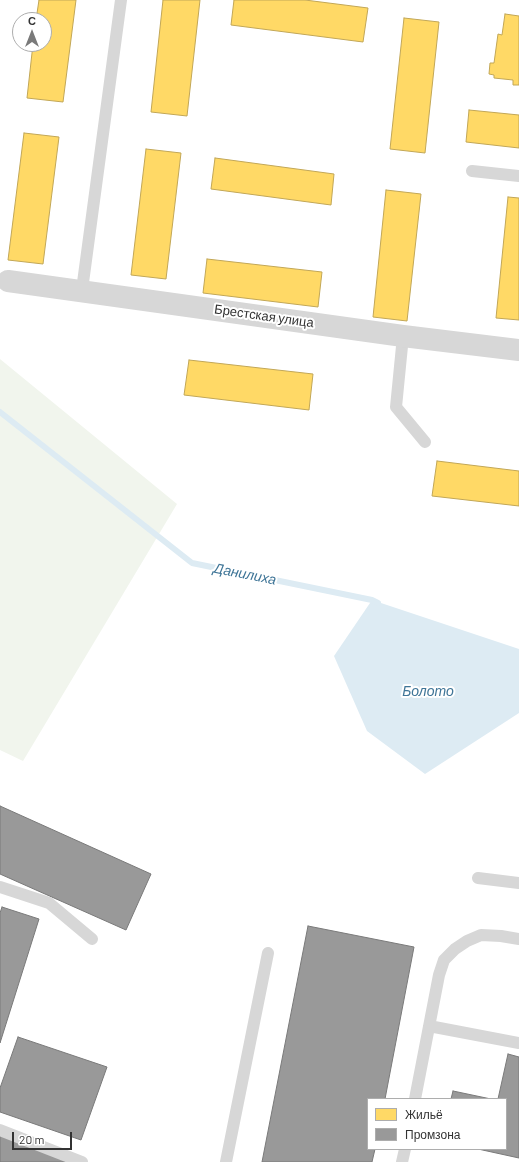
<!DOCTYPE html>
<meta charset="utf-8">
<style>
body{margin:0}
#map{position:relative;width:519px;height:1162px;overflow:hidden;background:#fff;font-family:Barlow,sans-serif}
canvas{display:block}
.legend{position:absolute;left:367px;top:1098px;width:140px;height:52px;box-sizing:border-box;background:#fff;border:1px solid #adadad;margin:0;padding:5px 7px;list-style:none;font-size:12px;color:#333}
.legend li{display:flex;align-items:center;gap:8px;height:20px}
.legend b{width:20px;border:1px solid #adadad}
.north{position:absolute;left:12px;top:12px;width:40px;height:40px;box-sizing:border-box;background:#fff;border:1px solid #adadad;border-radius:50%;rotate:0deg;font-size:11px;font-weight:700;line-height:16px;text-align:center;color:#333}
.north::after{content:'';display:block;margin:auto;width:14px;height:18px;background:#7a7a7a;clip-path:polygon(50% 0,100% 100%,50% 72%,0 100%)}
.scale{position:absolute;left:12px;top:1132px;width:60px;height:18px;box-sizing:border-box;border:2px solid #333;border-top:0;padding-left:5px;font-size:12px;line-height:14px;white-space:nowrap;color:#333;-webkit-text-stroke:3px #fff;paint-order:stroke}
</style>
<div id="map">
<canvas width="519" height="1162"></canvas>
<ul class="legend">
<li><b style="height:11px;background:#ffd966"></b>Жильё</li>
<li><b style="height:11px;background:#999"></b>Промзона</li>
</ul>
<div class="north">С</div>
<div class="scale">20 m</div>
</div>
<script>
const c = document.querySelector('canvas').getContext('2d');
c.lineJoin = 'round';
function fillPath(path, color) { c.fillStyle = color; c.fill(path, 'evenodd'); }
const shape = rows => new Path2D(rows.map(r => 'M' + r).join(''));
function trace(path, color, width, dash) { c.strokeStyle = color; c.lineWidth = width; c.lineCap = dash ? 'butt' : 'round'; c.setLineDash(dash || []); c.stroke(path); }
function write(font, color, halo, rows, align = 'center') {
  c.font = font + ' Barlow,sans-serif'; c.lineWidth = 4; c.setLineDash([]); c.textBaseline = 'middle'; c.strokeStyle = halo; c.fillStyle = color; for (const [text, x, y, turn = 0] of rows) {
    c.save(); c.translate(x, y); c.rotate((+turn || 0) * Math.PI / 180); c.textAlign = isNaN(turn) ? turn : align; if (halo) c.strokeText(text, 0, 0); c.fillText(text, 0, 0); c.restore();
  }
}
fillPath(shape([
 [0,359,177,504,23,761,0,750]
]), '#f1f5ed');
fillPath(shape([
 [372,600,519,649,519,713,425,774,367,731,334,656]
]), '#ddebf3');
const homes = shape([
 [39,0,76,0,63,102,27,98,33,44,44,44,44,20,36,20,39,0],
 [163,0,200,0,187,116,151,112,163,0],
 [234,0,305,0,368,8,363,42,231,25,234,0],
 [505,14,519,16,519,85,513,85,513,80,494,78,494,75,489,74,490,63,494,63,498,34,502,35,505,14],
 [404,18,439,22,425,153,390,149,404,18],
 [469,110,519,115,519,148,466,142,469,110],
 [24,133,59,137,43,264,8,260,24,133],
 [146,149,181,153,166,279,131,275,146,149],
 [215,158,334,174,331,205,211,189,215,158],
 [386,190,421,194,407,321,373,317,386,190],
 [508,197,519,198,519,320,496,318,508,197],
 [207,259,322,272,318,307,203,293,207,259],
 [189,360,313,374,309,410,184,395,189,360],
 [437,461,519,471,519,506,432,496,437,461]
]);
fillPath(homes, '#ffd966');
trace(homes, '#c2a757', 1);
const industry = shape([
 [0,806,151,874,126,930,0,874,0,806],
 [2,907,39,919,0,1043,0,913,2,907],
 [308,926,414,947,385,1099,368,1099,368,1149,375,1149,372,1162,262,1162,308,926],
 [18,1037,107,1067,81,1140,0,1112,0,1088,18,1037],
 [508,1054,519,1057,519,1158,478,1149,506,1149,506,1099,498,1099,508,1054],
 [453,1091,491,1099,451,1099,453,1091],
 [0,1134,74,1162,0,1162,0,1134]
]);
fillPath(industry, '#999');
trace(industry, '#7a7a7a', 1);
trace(shape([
 [0,412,192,563,372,600,378,603]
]), '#ddebf3', 6);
trace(shape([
 [472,171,519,176],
 [82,290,121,0],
 [403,336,396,407,425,442],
 [478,878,519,883],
 [0,887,49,903,92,939],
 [429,1026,519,1043],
 [415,1099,439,975,444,960,455,949,467,941,481,935,501,936,519,939],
 [0,1130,82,1162],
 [226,1162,268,953],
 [402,1162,405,1149]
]), '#d7d7d7', 12);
trace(shape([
 [8,281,403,336,519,350]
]), '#d7d7d7', 22);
write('13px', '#333', '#fff', [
 ["Брестская улица",264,316,8]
]);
write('italic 14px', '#3f7597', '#fff', [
 ["Данилиха",245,574,11],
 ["Болото",428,691]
]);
</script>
